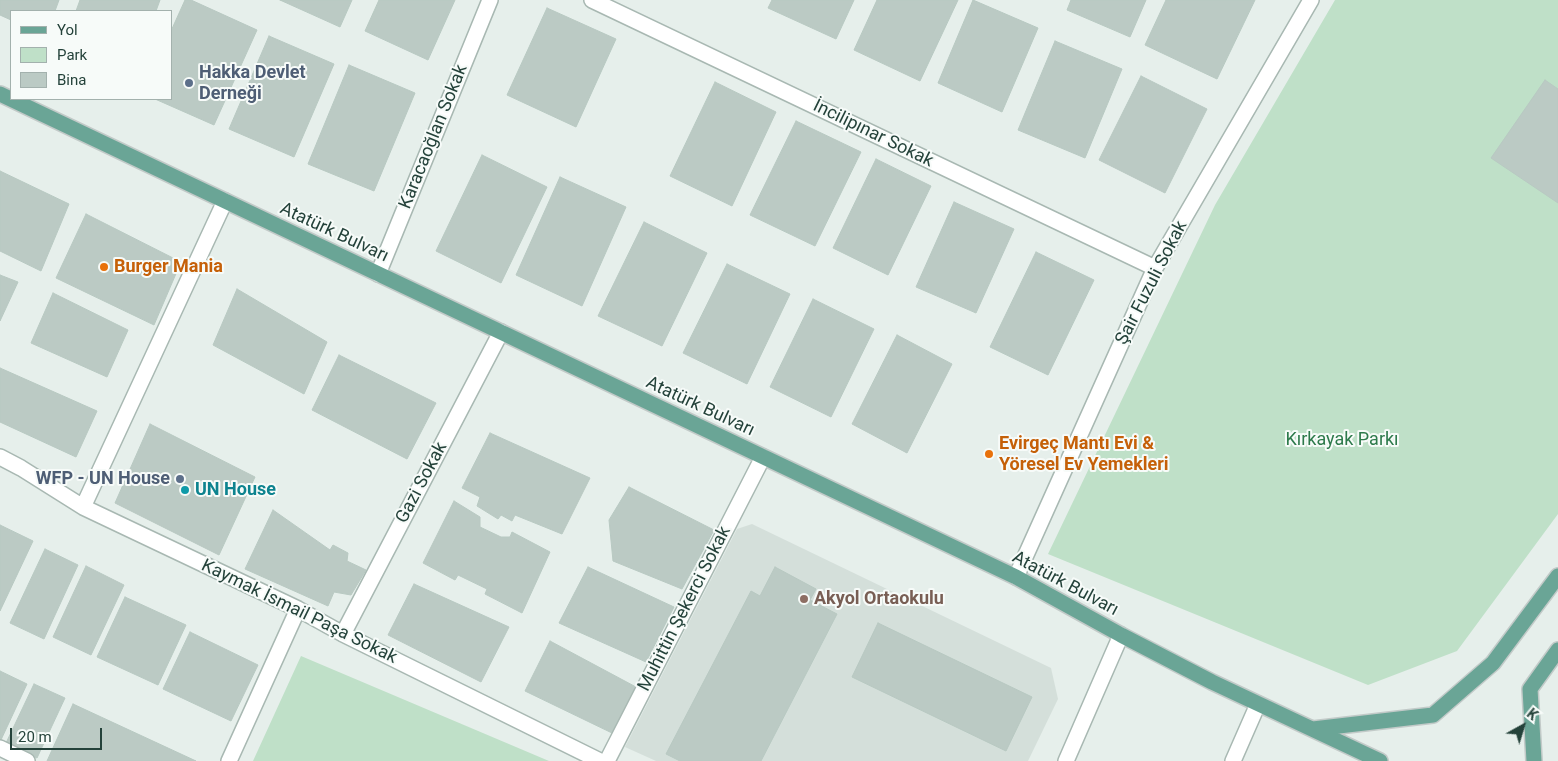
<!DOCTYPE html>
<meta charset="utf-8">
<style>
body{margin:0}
#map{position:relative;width:1558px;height:761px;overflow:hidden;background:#e6efeb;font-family:Roboto,sans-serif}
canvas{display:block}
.legend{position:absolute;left:10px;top:10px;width:162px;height:90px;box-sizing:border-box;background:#f7fbf9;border:1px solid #a3b1ad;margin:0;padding:6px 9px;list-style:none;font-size:15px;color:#24423a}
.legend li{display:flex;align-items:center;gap:10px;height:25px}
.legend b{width:25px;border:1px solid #a3b1ad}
.north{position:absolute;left:1498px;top:701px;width:50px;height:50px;-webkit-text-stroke:4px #f7fbf9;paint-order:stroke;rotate:39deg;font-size:14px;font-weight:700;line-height:20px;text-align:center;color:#24423a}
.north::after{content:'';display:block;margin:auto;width:18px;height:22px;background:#24423a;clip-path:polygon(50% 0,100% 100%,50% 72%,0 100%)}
.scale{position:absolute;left:10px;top:728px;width:92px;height:22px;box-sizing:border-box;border:2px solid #24423a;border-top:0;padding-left:6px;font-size:15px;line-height:18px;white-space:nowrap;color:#24423a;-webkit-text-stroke:4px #f7fbf9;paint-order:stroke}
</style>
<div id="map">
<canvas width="1558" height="761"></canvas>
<ul class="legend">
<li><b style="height:6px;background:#6aa596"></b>Yol</li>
<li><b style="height:14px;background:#bfe0c8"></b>Park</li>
<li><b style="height:14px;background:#bbcac4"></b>Bina</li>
</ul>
<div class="north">K</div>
<div class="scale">20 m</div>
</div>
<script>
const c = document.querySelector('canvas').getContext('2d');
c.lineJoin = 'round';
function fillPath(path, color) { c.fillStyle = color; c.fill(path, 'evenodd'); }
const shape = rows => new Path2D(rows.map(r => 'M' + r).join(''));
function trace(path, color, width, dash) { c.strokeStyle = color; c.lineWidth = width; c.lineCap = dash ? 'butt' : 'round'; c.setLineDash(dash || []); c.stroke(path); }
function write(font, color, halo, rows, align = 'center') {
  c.font = font + ' Roboto,sans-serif'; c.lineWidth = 4; c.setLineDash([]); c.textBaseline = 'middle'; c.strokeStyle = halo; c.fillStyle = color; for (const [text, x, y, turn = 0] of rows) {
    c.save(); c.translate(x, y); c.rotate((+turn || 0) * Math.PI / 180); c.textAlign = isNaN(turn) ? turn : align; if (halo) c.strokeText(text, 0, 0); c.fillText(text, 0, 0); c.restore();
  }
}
fillPath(shape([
 [752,524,1051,668,1058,699,1028,761,656,761,625,747,737,529]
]), '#d4dfda');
fillPath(shape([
 [1335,0,1558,0,1558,514,1457,651,1368,685,1048,554,1215,205],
 [301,656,549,761,253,761]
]), '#bfe0c8');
const building = shape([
 [0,0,59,0,55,11,11,11,11,20,0,15,0,0],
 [80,0,160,0,156,11,76,11,80,0],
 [185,0,191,0,257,30,214,125,155,99,171,99,171,31,185,0],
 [280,0,352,0,340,27,280,0],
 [379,0,455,0,428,60,365,31,379,0],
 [772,0,854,0,836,39,768,8,772,0],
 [877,0,958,0,920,81,854,50,877,0],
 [973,0,1038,28,1002,112,938,83,973,0],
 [1071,0,1146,0,1130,37,1067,10,1071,0],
 [1166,0,1255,0,1217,79,1145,45,1166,0],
 [547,8,616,39,576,127,507,95,547,8],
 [269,36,334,64,294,157,229,129,269,36],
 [1055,41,1122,69,1085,158,1018,130,1055,41],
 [349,65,415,93,374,191,308,164,349,65],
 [1141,76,1207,109,1165,193,1099,160,1141,76],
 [1545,80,1558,89,1558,203,1491,158,1545,80],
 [715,82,776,112,732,206,670,176,715,82],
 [796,121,861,152,815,246,750,215,796,121],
 [482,155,547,187,501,283,436,251,482,155],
 [876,159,931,186,888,275,833,248,876,159],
 [0,171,69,204,41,271,0,251,0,171],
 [560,177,626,207,582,306,516,275,560,177],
 [954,202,1014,229,976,313,916,287,954,202],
 [86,214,181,262,154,325,56,278,86,214],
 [644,222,707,253,662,346,598,316,644,222],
 [1036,252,1094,280,1048,375,990,347,1036,252],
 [727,264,790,294,747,384,683,353,727,264],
 [0,275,18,282,0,321,0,275],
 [237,289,327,342,304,394,213,345,237,289],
 [53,293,128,330,107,377,31,343,53,293],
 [813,299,874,329,831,417,770,387,813,299],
 [897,335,952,364,907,453,852,424,897,335],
 [339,355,436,403,407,459,312,410,339,355],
 [0,368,97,411,76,457,0,422,0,368],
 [150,424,255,477,219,555,115,503,150,424],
 [490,433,590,478,562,534,515,515,512,521,501,515,498,519,477,506,480,497,462,488,490,433],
 [629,487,714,530,682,589,613,561,609,520,629,487],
 [454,501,480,517,480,527,501,537,510,537,512,532,550,552,522,613,485,594,487,589,458,575,455,580,423,563,454,501],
 [273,510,330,550,333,545,348,553,347,561,366,570,351,595,334,592,328,606,245,569,273,510],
 [0,525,33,541,0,611,0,525],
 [45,549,78,565,44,639,10,623,45,549],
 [86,566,124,585,91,655,53,637,86,566],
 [588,567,674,607,646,662,559,623,588,567],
 [775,567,816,589,810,600,837,614,761,761,680,761,666,754,751,591,760,596,775,567],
 [414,584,509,627,481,682,388,635,414,584],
 [125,597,186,625,158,685,97,657,125,597],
 [878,623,1032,697,1006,751,852,677,878,623],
 [190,632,258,665,231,721,163,689,190,632],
 [550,641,636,687,612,733,525,691,550,641],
 [0,671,27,684,0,742,0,671],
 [34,684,65,698,37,758,6,743,34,684],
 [73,704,196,761,47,761,73,704]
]);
fillPath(building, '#bbcac4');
trace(building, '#b8c9c2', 1);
const minor = shape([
 [592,0,1155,268],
 [378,274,490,0],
 [0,457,21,468,83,507,298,609,343,634,600,761],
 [83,507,225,201],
 [1016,577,1155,268,1311,0],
 [343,634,501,332],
 [0,748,27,761],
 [229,761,298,609],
 [607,761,763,457],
 [1066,761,1121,635],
 [1233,761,1258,704]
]);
const major = shape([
 [0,94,1016,577,1121,635,1212,682,1380,761],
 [1313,729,1433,715,1493,663,1558,576],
 [1534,761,1530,689,1558,650]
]);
trace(minor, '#a8b8b2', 18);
trace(major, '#c2cac8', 18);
trace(minor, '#fff', 15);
trace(major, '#6aa596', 15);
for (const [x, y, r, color] of [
 [189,83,5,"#5c6f8a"],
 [104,267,5,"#e8710a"],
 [989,454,5,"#e8710a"],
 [180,479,5,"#5c6f8a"],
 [185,490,5,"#0f9aa8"],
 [804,599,5,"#8d6e63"]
]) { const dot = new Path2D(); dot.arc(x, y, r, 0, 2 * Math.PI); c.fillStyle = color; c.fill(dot); trace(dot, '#f7fbf9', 2); }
write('bold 18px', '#4e5e75', '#f7fbf9', [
 ["Hakka Devlet",199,73],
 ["Derneği",199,94],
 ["WFP - UN House",170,479,"right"]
], 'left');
write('18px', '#24423a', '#f7fbf9', [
 ["İncilipınar Sokak",873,134,26],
 ["Karacaoğlan Sokak",434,137,-68],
 ["Atatürk Bulvarı",334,233,25],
 ["Şair Fuzuli Sokak",1152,283,-63],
 ["Atatürk Bulvarı",700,407,25],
 ["Gazi Sokak",422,483,-62],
 ["Atatürk Bulvarı",1065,584,28],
 ["Muhittin Şekerci Sokak",685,609,-63],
 ["Kaymak İsmail Paşa Sokak",299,612,26]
]);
write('bold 18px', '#c56008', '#f7fbf9', [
 ["Burger Mania",114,267],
 ["Evirgeç Mantı Evi &",999,444],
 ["Yöresel Ev Yemekleri",999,465]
], 'left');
write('18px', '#2d7a4b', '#f7fbf9', [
 ["Kırkayak Parkı",1342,440]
]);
write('bold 18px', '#0d838f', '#f7fbf9', [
 ["UN House",195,490]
], 'left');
write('bold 18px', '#785e54', '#f7fbf9', [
 ["Akyol Ortaokulu",814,599]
], 'left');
</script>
